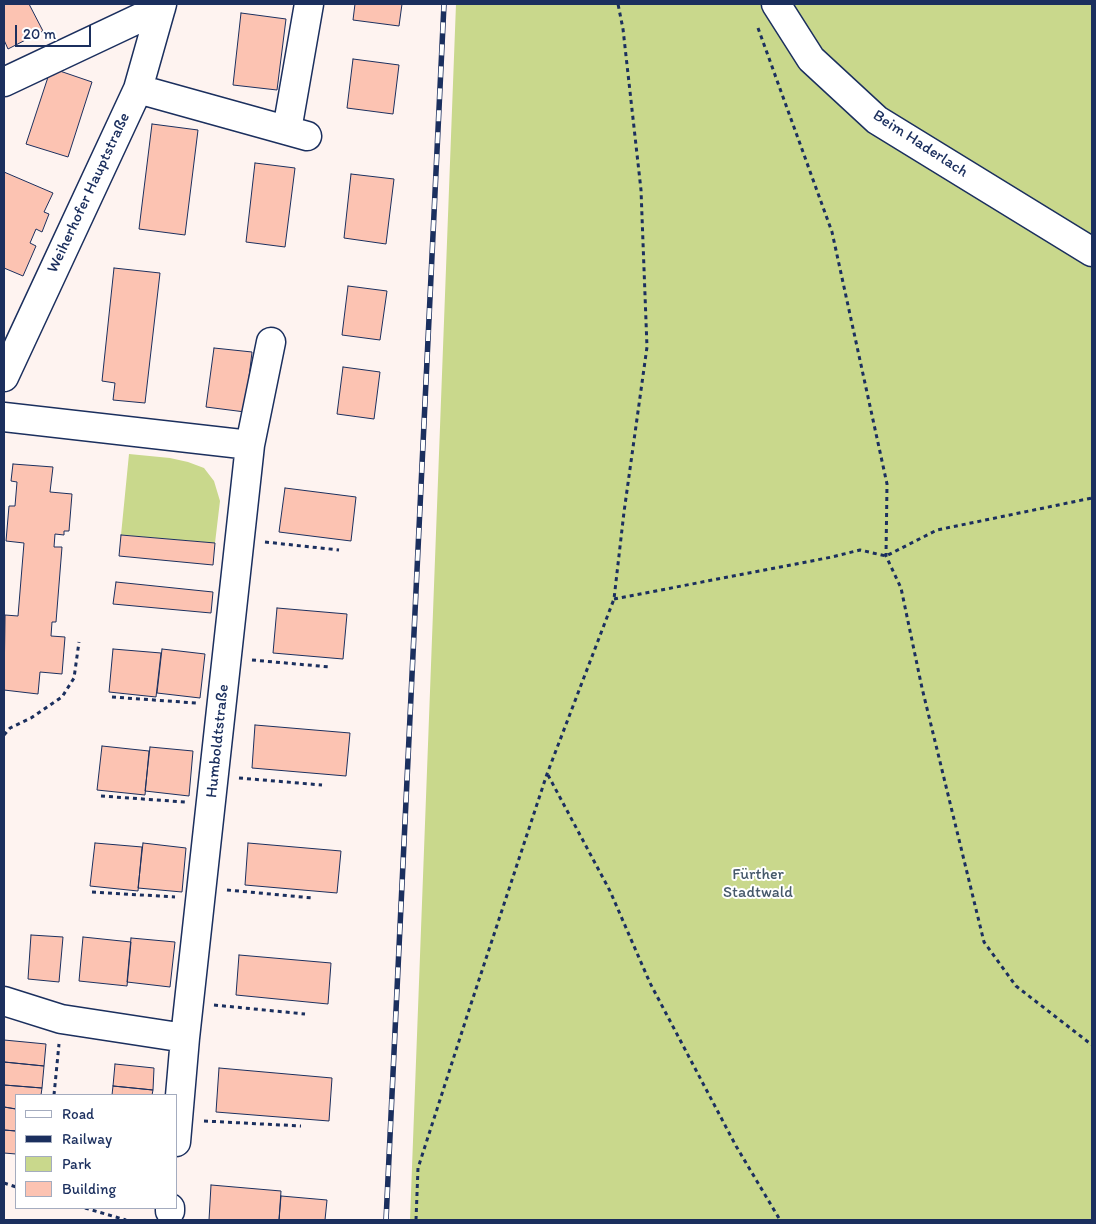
<!DOCTYPE html>
<meta charset="utf-8">
<style>
body{margin:0}
#map{position:relative;width:1096px;height:1224px;overflow:hidden;background:#fef3f0;font-family:Itim,sans-serif}
canvas{display:block}
.frame{position:absolute;inset:0;border:5px solid #1b2f5e;pointer-events:none}
.legend{position:absolute;left:15px;top:1094px;width:162px;height:115px;box-sizing:border-box;background:#fff;border:1px solid #a4acbf;margin:0;padding:6px 9px;list-style:none;font-size:15px;color:#1b2f5e}
.legend li{display:flex;align-items:center;gap:10px;height:25px}
.legend b{width:25px;border:1px solid #a4acbf}
.scale{position:absolute;left:15px;top:25px;width:76px;height:22px;box-sizing:border-box;border:2px solid #1b2f5e;border-top:0;padding-left:6px;font-size:15px;line-height:18px;white-space:nowrap;color:#1b2f5e;-webkit-text-stroke:4px #fff;paint-order:stroke}
</style>
<div id="map">
<canvas width="1096" height="1224"></canvas>
<div class="frame"></div>
<ul class="legend">
<li><b style="height:6px;background:#fff"></b>Road</li>
<li><b style="height:6px;background:#1b2f5e"></b>Railway</li>
<li><b style="height:14px;background:#c9d88c"></b>Park</li>
<li><b style="height:14px;background:#fcc3b2"></b>Building</li>
</ul>
<div class="scale">20 m</div>
</div>
<script>
const c = document.querySelector('canvas').getContext('2d');
c.lineJoin = 'round';
function fillPath(path, color) { c.fillStyle = color; c.fill(path, 'evenodd'); }
const shape = rows => new Path2D(rows.map(r => 'M' + r).join(''));
function trace(path, color, width, dash) { c.strokeStyle = color; c.lineWidth = width; c.lineCap = dash ? 'butt' : 'round'; c.setLineDash(dash || []); c.stroke(path); }
function write(font, color, halo, rows, align = 'center') {
  c.font = font + ' Itim,sans-serif'; c.lineWidth = 4; c.setLineDash([]); c.textBaseline = 'middle'; c.strokeStyle = halo; c.fillStyle = color; for (const [text, x, y, turn = 0] of rows) {
    c.save(); c.translate(x, y); c.rotate((+turn || 0) * Math.PI / 180); c.textAlign = isNaN(turn) ? turn : align; if (halo) c.strokeText(text, 0, 0); c.fillText(text, 0, 0); c.restore();
  }
}
fillPath(shape([
 [456,4,1092,4,1092,1220,410,1220],
 [129,454,170,458,188,462,204,468,214,481,220,501,215,543,121,535]
]), '#c9d88c');
const building = shape([
 [4,4,29,4,43,31,8,49,4,40,4,4],
 [355,4,402,4,399,26,353,20,355,4],
 [241,13,286,19,277,90,233,85,241,13],
 [353,59,399,65,393,114,347,108,353,59],
 [51,68,92,82,68,157,26,144,51,68],
 [152,124,198,130,185,235,139,229,152,124],
 [255,163,295,168,285,247,246,242,255,163],
 [4,172,53,193,44,212,49,214,42,232,36,229,30,243,36,246,23,276,4,268,4,172],
 [351,174,394,179,386,244,344,238,351,174],
 [114,268,160,273,145,403,113,400,115,383,102,381,114,268],
 [348,286,387,291,380,340,342,335,348,286],
 [214,348,252,352,245,412,206,407,214,348],
 [343,367,380,372,374,419,337,414,343,367],
 [13,464,53,467,50,492,72,494,69,531,64,531,64,535,55,534,54,547,62,547,56,622,52,622,51,636,65,637,62,674,40,672,38,694,4,690,5,615,18,616,24,543,6,541,9,506,15,506,17,482,11,481,13,464],
 [285,488,356,497,351,541,279,532,285,488],
 [121,535,215,543,213,565,119,556,121,535],
 [116,582,213,592,211,613,113,604,116,582],
 [277,608,347,614,343,659,273,653,277,608],
 [113,649,161,653,156,697,109,692,113,649],
 [162,649,205,654,200,698,157,693,162,649],
 [255,725,350,733,346,776,252,768,255,725],
 [102,746,149,751,145,795,97,790,102,746],
 [150,747,193,751,189,796,145,791,150,747],
 [95,843,142,847,138,891,90,886,95,843],
 [143,843,186,848,182,892,138,888,143,843],
 [248,843,341,851,337,893,245,885,248,843],
 [31,935,63,937,59,982,28,979,31,935],
 [83,937,131,942,127,986,79,981,83,937],
 [131,938,175,942,170,987,127,982,131,938],
 [239,955,331,963,328,1004,236,995,239,955],
 [4,1040,46,1044,44,1066,4,1062,4,1040],
 [4,1062,44,1066,42,1088,4,1085,4,1062],
 [115,1064,154,1068,153,1090,113,1086,115,1064],
 [219,1068,332,1078,329,1121,216,1112,219,1068],
 [4,1085,42,1088,41,1095,16,1095,16,1109,4,1107,4,1085],
 [113,1086,153,1090,152,1095,112,1095,113,1086],
 [4,1107,16,1109,16,1131,4,1130,4,1107],
 [4,1130,16,1131,16,1154,4,1153,4,1130],
 [211,1185,281,1191,279,1220,209,1220,211,1185],
 [281,1196,327,1200,325,1220,279,1220,281,1196]
]);
fillPath(building, '#fcc3b2');
trace(building, '#1b2f5e', 1);
const minor = shape([
 [776,4,811,59,877,120,1092,252],
 [4,82,161,8],
 [138,89,307,136],
 [287,130,309,4],
 [4,377,138,89,162,4],
 [4,417,250,445,185,1038,176,1142],
 [250,445,271,342],
 [4,1001,61,1019,185,1038],
 [170,1211,170,1208]
]);
trace(minor, '#1b2f5e', 31);
trace(shape([
 [758,28,832,232,887,484,886,556,901,588,922,688,984,942,1016,986,1092,1045],
 [265,542,339,550],
 [614,599,832,557,860,550,886,556,937,530,1092,498],
 [252,660,330,667],
 [112,697,196,703],
 [4,735,10,728,31,718,62,697,74,678,79,642],
 [548,775,610,891,650,983,736,1146,780,1220],
 [239,778,322,785],
 [101,796,185,802],
 [227,890,313,898],
 [92,892,175,897],
 [214,1005,305,1014],
 [54,1095,59,1044],
 [204,1121,301,1126],
 [4,1183,16,1187],
 [85,1208,126,1220],
 [416,1220,418,1168,469,1010,547,774,614,599,624,512,647,347,641,190,623,29,618,4]
]), '#1b2f5e', 3, [4, 4]);
trace(minor, '#fff', 28);
const rail = shape([
 [386,1220,444,4]
]);
trace(rail, '#1b2f5e', 5.5);
trace(rail, '#fff', 4, [11]);
write('16px', '#1b2f5e', '#fff', [
 ["Beim Haderlach",920,144,33],
 ["Weiherhofer Hauptstraße",89,193,-65],
 ["Humboldtstraße",218,741,-84]
]);
write('16px', '#46596a', '#fff', [
 ["Fürther",758,875],
 ["Stadtwald",758,893]
]);
</script>
